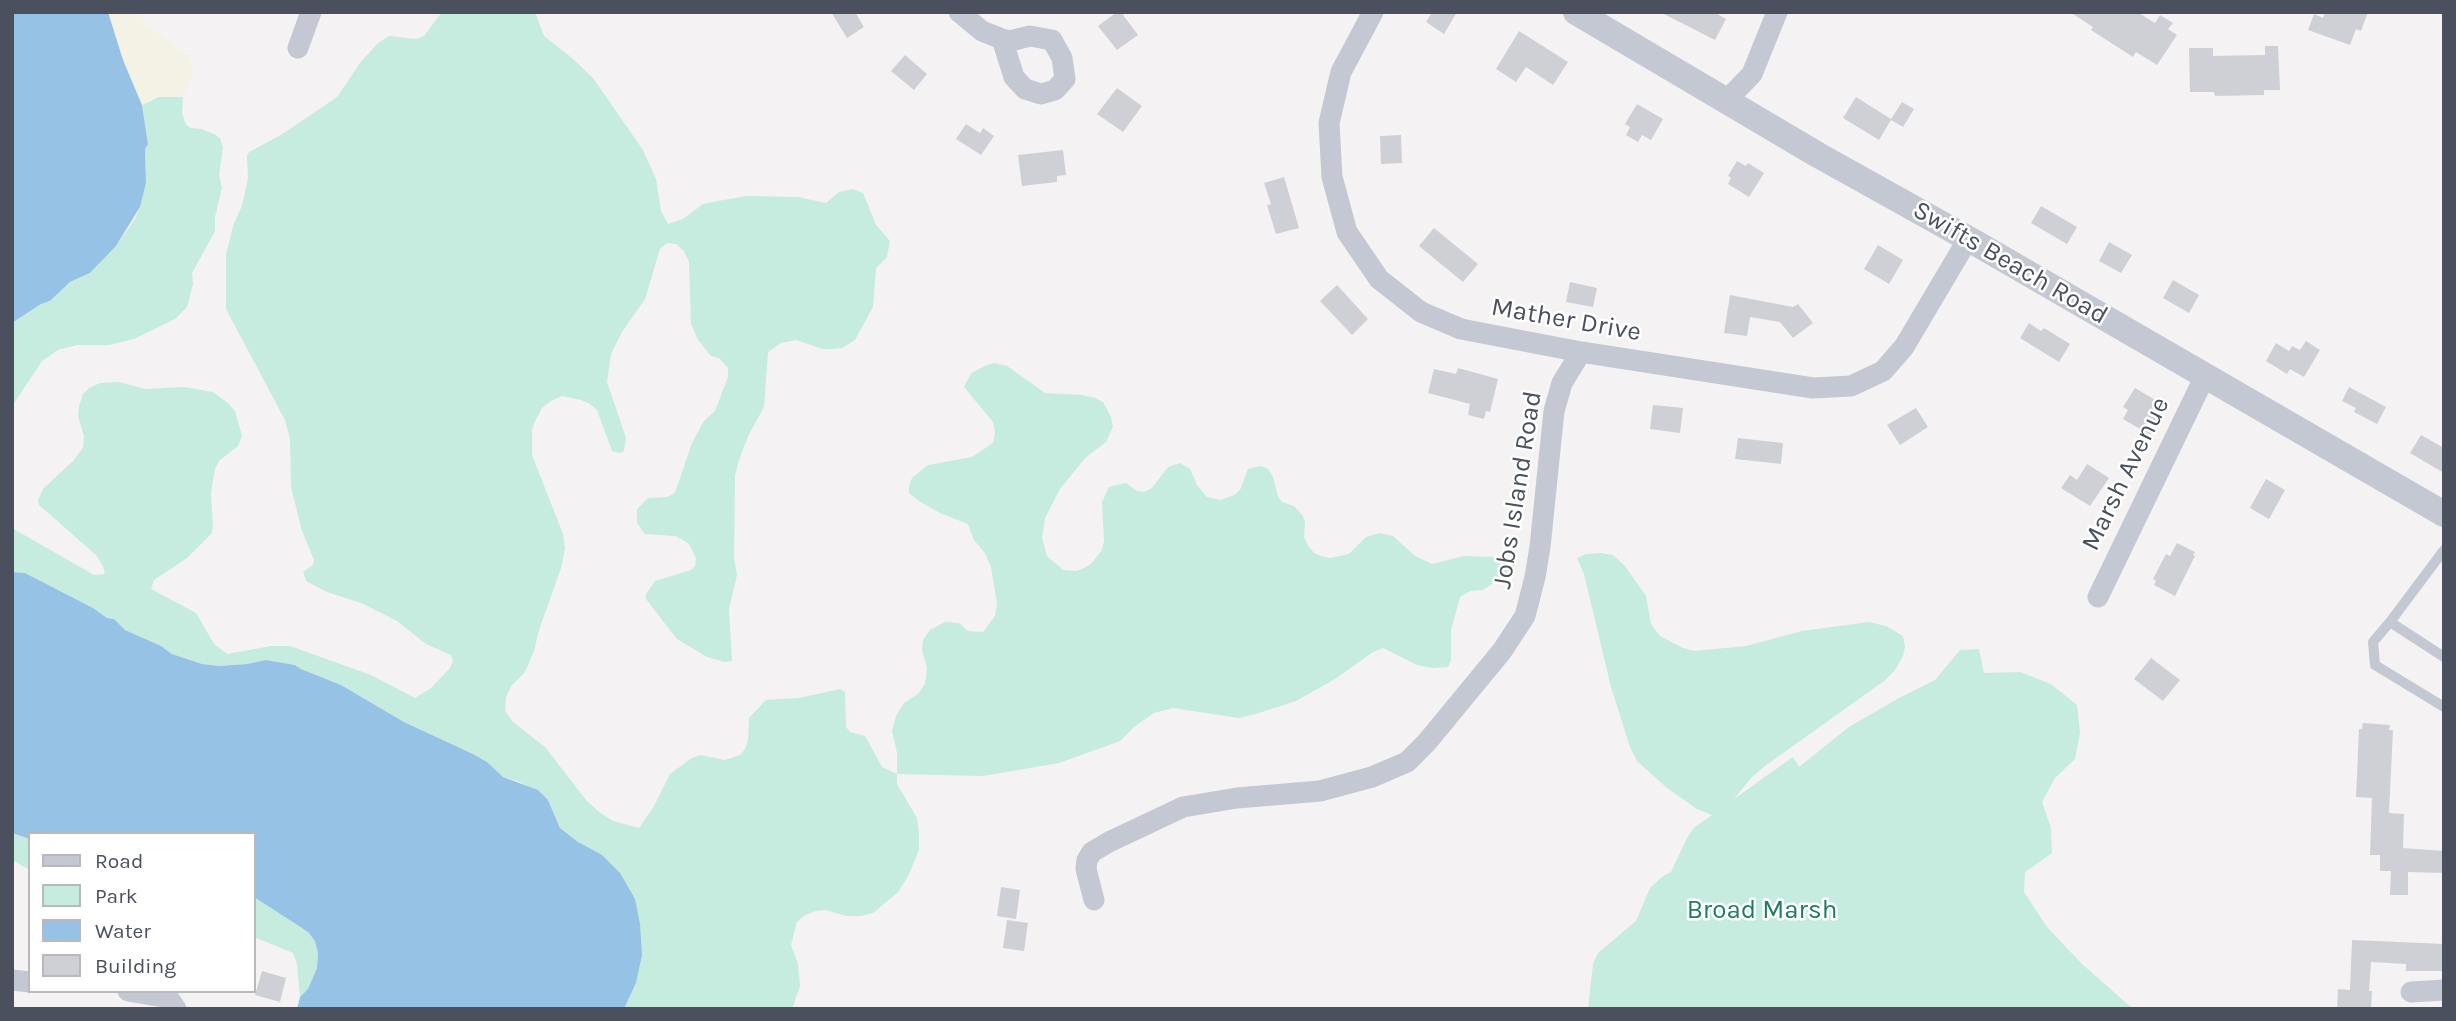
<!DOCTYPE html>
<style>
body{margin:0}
#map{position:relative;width:2456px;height:1021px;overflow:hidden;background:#f4f2f2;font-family:Karla,sans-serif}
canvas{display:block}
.frame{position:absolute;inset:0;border:14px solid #4b505e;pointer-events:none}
.legend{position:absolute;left:28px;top:832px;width:228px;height:161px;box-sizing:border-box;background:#fff;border:2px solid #b7b9bf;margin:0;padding:9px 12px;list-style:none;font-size:21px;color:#4b505e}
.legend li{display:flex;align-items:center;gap:14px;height:35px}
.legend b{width:35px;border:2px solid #b7b9bf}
</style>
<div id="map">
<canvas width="2456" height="1021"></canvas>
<div class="frame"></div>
<ul class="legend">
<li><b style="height:9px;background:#c4c8d2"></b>Road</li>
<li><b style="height:19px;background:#c5ecde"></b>Park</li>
<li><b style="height:19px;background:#96c2e5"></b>Water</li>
<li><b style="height:19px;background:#cfd0d6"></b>Building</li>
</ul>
</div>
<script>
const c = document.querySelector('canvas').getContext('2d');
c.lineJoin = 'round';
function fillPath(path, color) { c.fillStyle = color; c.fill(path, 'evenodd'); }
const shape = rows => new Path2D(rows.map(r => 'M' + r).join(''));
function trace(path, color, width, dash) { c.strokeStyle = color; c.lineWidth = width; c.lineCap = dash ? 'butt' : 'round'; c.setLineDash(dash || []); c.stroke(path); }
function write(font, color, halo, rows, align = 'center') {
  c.font = font + ' Karla,sans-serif'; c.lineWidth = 5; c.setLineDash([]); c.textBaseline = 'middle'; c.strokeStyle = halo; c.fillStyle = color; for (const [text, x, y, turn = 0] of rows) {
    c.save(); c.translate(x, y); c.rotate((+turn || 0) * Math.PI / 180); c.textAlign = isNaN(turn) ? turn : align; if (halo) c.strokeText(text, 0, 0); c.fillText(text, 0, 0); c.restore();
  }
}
fillPath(shape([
 [442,12,535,12,544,36,572,58,593,78,643,150,656,179,661,211,668,224,683,219,703,204,718,201,747,196,798,197,826,203,839,192,853,189,863,193,876,225,890,241,887,257,876,268,873,307,855,340,842,348,834,349,823,349,796,340,781,343,768,352,764,407,748,436,738,463,735,476,734,558,737,575,729,609,732,661,725,662,707,657,677,639,646,599,646,594,655,581,691,570,695,566,696,558,689,544,683,540,675,536,645,534,637,523,637,509,648,498,667,497,675,493,692,443,704,421,715,411,728,377,728,368,719,358,711,356,698,340,691,324,689,262,684,251,676,244,667,243,660,249,645,299,622,332,611,354,607,382,626,438,624,451,620,453,612,451,597,410,590,404,581,400,562,396,551,401,542,408,536,419,532,429,532,455,563,534,565,548,561,568,539,630,534,651,525,672,512,685,506,697,505,711,513,722,545,747,586,800,599,812,613,821,639,828,654,806,670,774,692,758,700,755,725,760,740,755,745,749,748,740,749,718,766,700,799,698,840,689,845,692,846,727,850,732,865,736,882,767,897,774,897,753,892,731,896,716,904,703,918,694,925,684,927,669,922,650,923,640,930,630,945,622,959,623,968,631,983,632,995,616,997,603,991,567,985,553,974,540,968,524,940,513,919,501,909,493,909,486,912,478,928,465,972,457,993,443,995,433,993,422,964,387,971,373,987,365,994,363,1007,366,1045,393,1082,395,1095,398,1103,402,1111,417,1113,427,1106,442,1085,458,1060,489,1045,518,1042,538,1047,556,1063,570,1077,571,1084,568,1091,564,1102,550,1104,541,1102,502,1109,487,1126,483,1137,491,1144,492,1152,488,1168,467,1180,463,1190,469,1197,485,1207,497,1220,500,1234,495,1240,490,1248,469,1261,466,1268,469,1273,477,1278,497,1282,502,1294,506,1302,515,1305,521,1304,537,1307,544,1314,553,1321,556,1330,558,1349,554,1366,537,1379,533,1393,536,1415,556,1432,564,1464,556,1493,557,1510,561,1509,571,1503,577,1483,590,1470,591,1460,597,1451,630,1451,660,1448,667,1433,668,1417,665,1383,648,1373,652,1335,679,1296,701,1259,713,1239,718,1173,708,1154,713,1134,727,1120,741,1059,763,983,776,897,774,897,784,917,818,919,833,919,850,908,876,898,892,873,913,861,916,846,916,826,910,816,911,805,915,797,922,791,945,798,964,800,986,792,1009,624,1009,636,983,578,842,560,828,548,800,520,782,503,777,487,762,473,754,404,722,341,685,301,669,295,665,266,660,247,664,219,666,202,664,172,654,161,646,124,630,114,619,107,618,93,608,25,573,12,572,12,528,94,575,105,574,103,566,96,555,39,505,38,500,43,489,73,461,83,448,84,436,78,416,79,406,83,394,89,388,100,383,119,382,145,389,184,387,213,392,228,403,235,411,242,436,238,446,220,460,215,468,211,493,213,528,211,534,187,558,154,580,151,589,196,613,214,644,227,654,271,646,290,646,371,675,415,698,431,688,450,668,453,661,451,655,426,644,397,621,361,603,327,592,306,581,303,572,313,565,314,560,302,531,291,487,290,439,285,420,226,309,226,254,234,223,242,206,248,178,247,156,249,152,281,135,337,97,360,63,378,43,389,36,416,39,424,36],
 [158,97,183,97,182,113,186,125,191,128,201,129,214,134,220,138,223,147,219,176,222,187,215,217,215,231,192,273,193,284,187,307,175,319,134,339,109,345,77,345,58,350,42,361,12,406,12,323,41,304,50,301,70,282,90,273,116,246,135,219,140,207,146,183,145,149,148,144,142,105],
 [1601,553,1613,555,1625,566,1646,596,1651,624,1660,636,1683,648,1694,651,1746,646,1802,631,1869,622,1886,626,1903,636,1905,647,1903,656,1895,670,1884,681,1765,766,1751,778,1734,799,1793,757,1799,767,1849,727,1897,699,1935,680,1960,650,1979,649,1984,673,2020,672,2051,684,2077,705,2080,733,2075,759,2055,778,2042,802,2051,828,2052,853,2025,872,2024,892,2047,927,2082,964,2133,1009,1588,1009,1593,964,1598,953,1636,921,1650,888,1662,877,1671,872,1688,836,1695,827,1712,815,1697,809,1667,788,1637,761,1630,747,1611,687,1584,574,1577,558,1586,554],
 [12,833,30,839,30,870,12,860],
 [254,897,308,932,315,941,318,953,317,968,308,989,300,997,297,964,293,953,254,937]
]), '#c5ecde');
fillPath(shape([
 [108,12,137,12,146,24,189,56,192,66,190,80,183,97,158,97,142,105,123,60]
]), '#f3f2e5');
fillPath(shape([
 [12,12,108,12,123,60,142,105,148,144,145,149,146,183,140,207,116,246,90,273,70,282,50,301,41,304,12,323],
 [12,572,25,573,93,608,107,618,114,619,125,630,161,646,172,654,202,664,219,666,247,664,266,660,295,665,301,669,341,685,404,722,473,754,487,762,503,777,538,790,548,800,560,828,578,842,602,855,620,873,635,899,640,924,642,955,636,983,624,1009,297,1009,300,997,308,989,317,968,318,953,315,941,308,932,254,897,254,834,30,834,30,839,12,833]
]), '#96c2e5');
fillPath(shape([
 [831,12,855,12,864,27,847,38],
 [1117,12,1121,12,1138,35,1117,50,1098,26],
 [1432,12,1457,12,1444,34,1426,22],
 [1660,12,1714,12,1726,19,1715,40],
 [2070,12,2137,12,2155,23,2160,15,2173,23,2168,29,2177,35,2157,65,2136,52,2133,57,2091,30,2093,27],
 [2325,12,2368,12,2361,31,2356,29,2350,45,2308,30,2314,14,2323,18],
 [1519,31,1568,62,1553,85,1526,67,1516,82,1496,69],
 [2265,46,2278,46,2280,90,2264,90,2264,95,2215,96,2214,92,2190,92,2189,48,2213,48,2213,56,2265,55],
 [905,55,927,74,914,90,891,71],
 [1117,88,1142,106,1123,132,1097,114],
 [1856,97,1891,119,1902,102,1914,109,1903,127,1891,120,1879,140,1843,118],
 [1637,104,1663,119,1651,140,1642,135,1638,142,1626,135,1630,127,1625,124],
 [966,124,980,133,983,128,994,136,981,155,956,139],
 [1401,135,1402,163,1381,164,1380,136],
 [1063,150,1066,175,1057,176,1057,182,1022,186,1018,155],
 [1737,161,1746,166,1748,163,1764,173,1749,197,1728,184,1731,178,1728,176],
 [1284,177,1299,228,1276,234,1267,205,1271,204,1264,183],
 [2041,206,2077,227,2067,244,2031,223],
 [1434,228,1478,264,1463,282,1419,246],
 [2109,242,2132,255,2121,273,2099,261],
 [1878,245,1903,260,1889,284,1864,269],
 [2173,280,2199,295,2189,313,2163,298],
 [1570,282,1597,288,1593,307,1566,302],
 [1337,285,1368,319,1352,335,1320,301],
 [1730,295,1793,307,1798,304,1813,323,1793,338,1780,322,1750,317,1747,336,1724,333],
 [2029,323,2041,331,2044,328,2070,344,2059,362,2020,338],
 [2306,341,2320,350,2304,377,2290,369,2287,374,2266,361,2276,343,2289,351,2292,346,2300,350],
 [1458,368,1498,379,1490,412,1486,411,1484,419,1468,415,1470,404,1428,393,1434,369,1456,374],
 [2349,387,2386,407,2377,424,2354,412,2356,408,2342,401],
 [2135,388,2167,407,2150,435,2123,419,2128,410,2123,407],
 [1653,405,1683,408,1680,433,1650,429],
 [1916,408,1928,427,1900,445,1887,425],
 [2421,435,2444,448,2444,473,2410,453],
 [1738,438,1783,443,1781,464,1735,459],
 [2087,464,2109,478,2090,506,2061,488,2070,475,2077,480],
 [2266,479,2285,490,2269,519,2250,508],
 [2177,543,2195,552,2193,555,2195,556,2175,596,2154,585,2156,581,2153,579,2166,554,2170,556],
 [2151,658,2180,680,2163,701,2134,679],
 [2363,723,2390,725,2389,730,2393,730,2389,813,2404,814,2403,848,2444,851,2444,873,2408,872,2408,895,2390,895,2391,871,2380,871,2380,855,2370,855,2372,798,2356,797,2359,729,2362,729],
 [1001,887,1020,890,1016,919,997,916],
 [1007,920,1028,923,1024,951,1003,948],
 [2352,940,2444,944,2444,971,2406,971,2406,964,2371,962,2369,991,2372,991,2371,1009,2337,1009,2338,989,2350,990],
 [262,971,286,978,280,1002,255,995]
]), '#cfd0d6');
trace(shape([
 [2444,550,2390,622,2444,657],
 [2390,622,2373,642,2375,665,2444,707]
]), '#c4c8d2', 10);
trace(shape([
 [959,12,982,31,1002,39,1010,41,1030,36,1052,40,1062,58,1065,79,1055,90,1041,94,1025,89,1014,77,1002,39],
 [1373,12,1341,72,1329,123,1332,177,1347,232,1379,279,1421,312,1461,329,1581,352,1813,388,1851,386,1883,371,1904,347,1968,239],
 [298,48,311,12],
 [1727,100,1752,74,1777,12],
 [2098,597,2205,376],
 [1094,900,1086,869,1087,860,1092,852,1109,842,1183,807,1237,798,1320,791,1372,777,1407,762,1427,742,1502,651,1525,616,1535,577,1540,547,1554,411,1562,383,1581,352],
 [12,980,30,982],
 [128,991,163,997,170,1000,176,1009],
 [2411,992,2444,990]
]), '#c4c8d2', 21);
trace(shape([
 [1576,12,1818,155,1974,242,2444,514]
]), '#c4c8d2', 26);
write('26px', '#4b505e', '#fff', [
 ["Swifts Beach Road",2010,263,30],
 ["Mather Drive",1566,320,10],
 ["Marsh Avenue",2126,474,-64],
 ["Jobs Island Road",1518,490,-81]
]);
write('26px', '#207b63', '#fff', [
 ["Broad Marsh",1762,911]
]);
</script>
